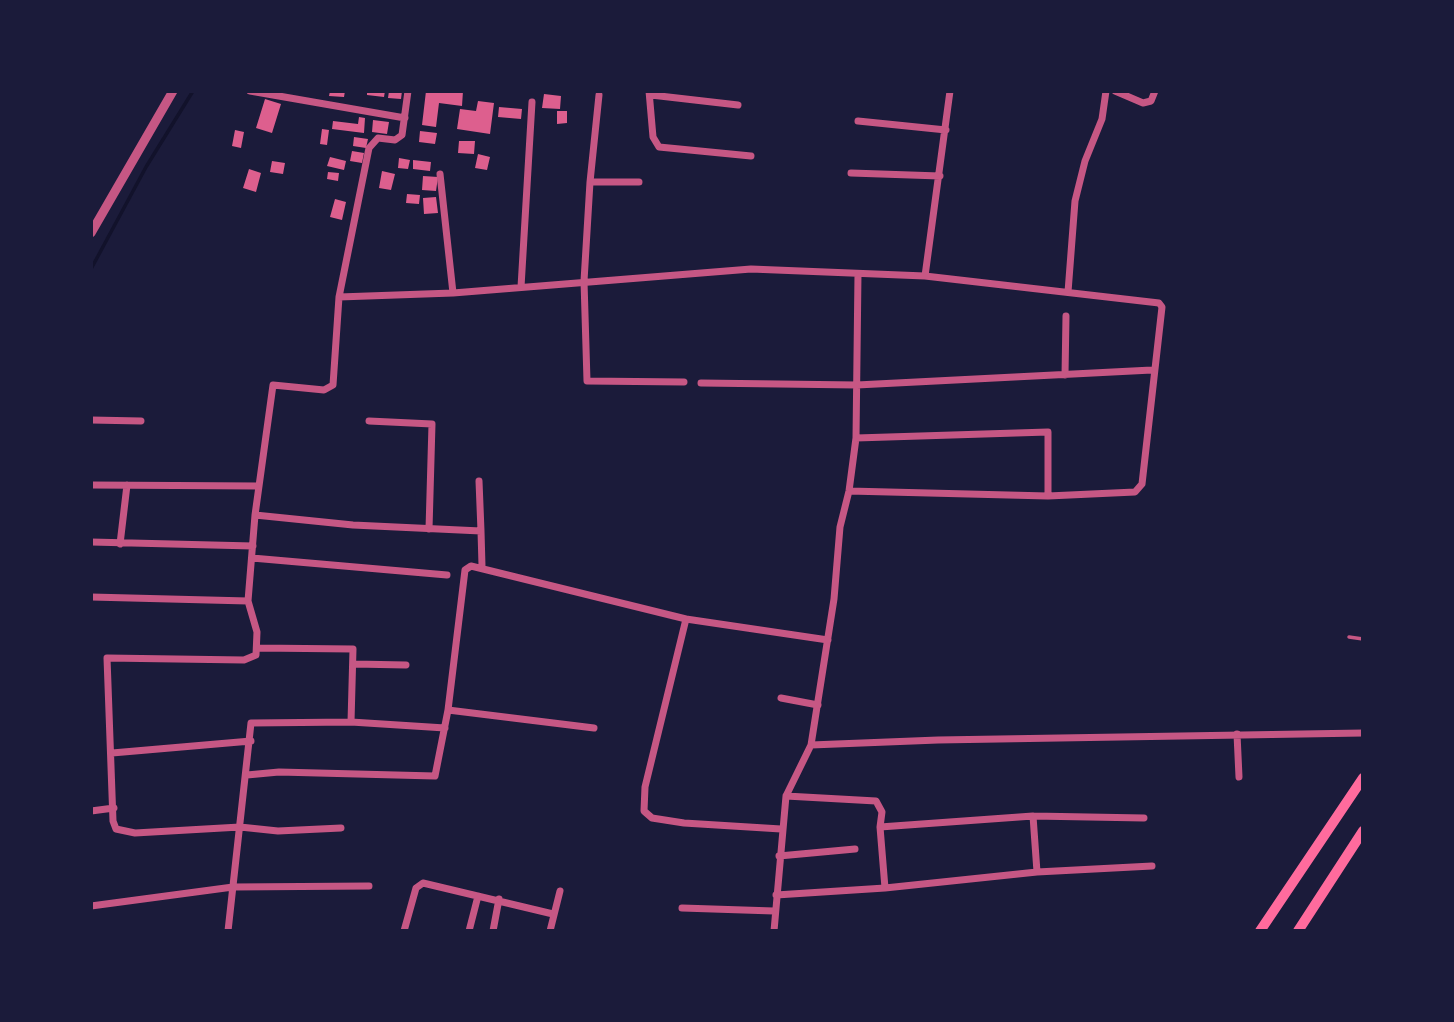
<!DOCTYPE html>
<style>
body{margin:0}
#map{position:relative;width:1454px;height:1022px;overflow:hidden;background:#1b1b3a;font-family:Rubik,sans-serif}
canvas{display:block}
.frame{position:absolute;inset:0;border:93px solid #1b1b3a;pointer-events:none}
</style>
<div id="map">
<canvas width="1454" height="1022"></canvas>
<div class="frame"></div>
</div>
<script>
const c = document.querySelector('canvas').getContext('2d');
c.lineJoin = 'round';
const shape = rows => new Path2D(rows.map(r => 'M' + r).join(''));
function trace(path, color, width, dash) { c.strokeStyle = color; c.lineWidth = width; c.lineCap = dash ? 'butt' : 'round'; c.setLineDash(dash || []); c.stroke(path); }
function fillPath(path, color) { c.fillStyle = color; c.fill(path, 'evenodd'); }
trace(shape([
 [91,269,146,167,193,91]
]), '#12122b', 3.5);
fillPath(shape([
 [330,91,345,91,344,97,329,96],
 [367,91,385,91,384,97,367,95],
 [389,91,402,91,401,99,388,98],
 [426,91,463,91,462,106,439,103,436,127,422,125],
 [544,94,561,96,560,109,542,108],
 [265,99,281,104,272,133,256,128],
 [478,101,494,103,490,134,457,129,460,109,476,111],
 [499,107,522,109,521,119,498,117],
 [557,111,567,111,567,123,557,124],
 [359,117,365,118,364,133,332,129,333,121,358,124],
 [373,120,389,122,387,134,372,132],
 [322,129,329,130,327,145,320,144],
 [235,130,244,132,241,148,232,146],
 [420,131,437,133,435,144,419,142],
 [354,137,368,139,366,148,353,146],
 [459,141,475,141,474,154,458,153],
 [352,151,364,153,362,163,350,161],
 [478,154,490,157,487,170,475,168],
 [330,157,346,161,344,170,327,166],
 [399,158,410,160,408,169,398,168],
 [413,160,431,162,430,171,413,169],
 [272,161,285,163,283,174,270,172],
 [249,169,261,173,256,192,243,188],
 [382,171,395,174,391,190,379,188],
 [328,172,339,173,338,181,327,179],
 [423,176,438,177,436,191,422,190],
 [407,194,420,195,419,204,406,203],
 [436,197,438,213,424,214,423,198],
 [335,199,346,202,342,220,330,217]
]), '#dd5f8e');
trace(shape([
 [1349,637,1363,639]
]), '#c65784', 3.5);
trace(shape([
 [250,91,405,118],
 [649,91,653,137,659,147,751,156],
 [1115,91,1143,103,1151,101,1155,91],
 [651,95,738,105],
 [858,121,946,130],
 [851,173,940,176],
 [440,174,453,293],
 [590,182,599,95],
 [639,182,590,182,584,281,587,381,684,382],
 [925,276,950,91],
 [521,287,532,102],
 [1068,292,1075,201,1085,161,1102,119,1106,91],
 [339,297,453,293,751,269,925,276,1159,303,1162,307,1142,484,1135,492,1048,496,849,491],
 [1065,375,1066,316],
 [701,383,857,385,1152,370],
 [91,420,141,421],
 [369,421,432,424,429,529],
 [856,438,1048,432,1048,496],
 [479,481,481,531],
 [91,485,259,486],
 [255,515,353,525,481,531,482,566],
 [91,542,253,546],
 [120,544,127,485],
 [252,558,447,575],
 [91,597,248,601],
 [257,648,353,649,351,722],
 [354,664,406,665],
 [781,698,818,705],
 [448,710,594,728],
 [1237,734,1239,777],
 [811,745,834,599,840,527,849,491,856,438,858,274],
 [112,753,251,741],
 [247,775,279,772,435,776,448,710,465,570,471,566,686,619],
 [786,796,876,801,882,812,880,827,1033,816,1144,818],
 [91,811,114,808],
 [1033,816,1037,872],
 [880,827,885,888],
 [341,828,278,831,240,827,135,833,116,829,113,821,107,658,244,660,256,655,257,632,248,601,255,515,273,385,324,390,333,385,339,297,369,148,378,138,395,140,402,135,408,91],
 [781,829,684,823,652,818,644,811,645,787,686,619,828,640],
 [779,856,855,849],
 [776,895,885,888,1037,872,1152,866],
 [91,906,233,887,369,886],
 [682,908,774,911],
 [228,931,251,723,351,722,445,728],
 [404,931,416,888,423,883,553,914],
 [469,931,478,896],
 [493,931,499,899],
 [550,931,560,891],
 [774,931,786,796,811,745,938,740,1363,733]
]), '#c65784', 7);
trace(shape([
 [91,233,173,91]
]), '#c65784', 9);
trace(shape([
 [1260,931,1363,778],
 [1298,931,1363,831]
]), '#ff6b9d', 10);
</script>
